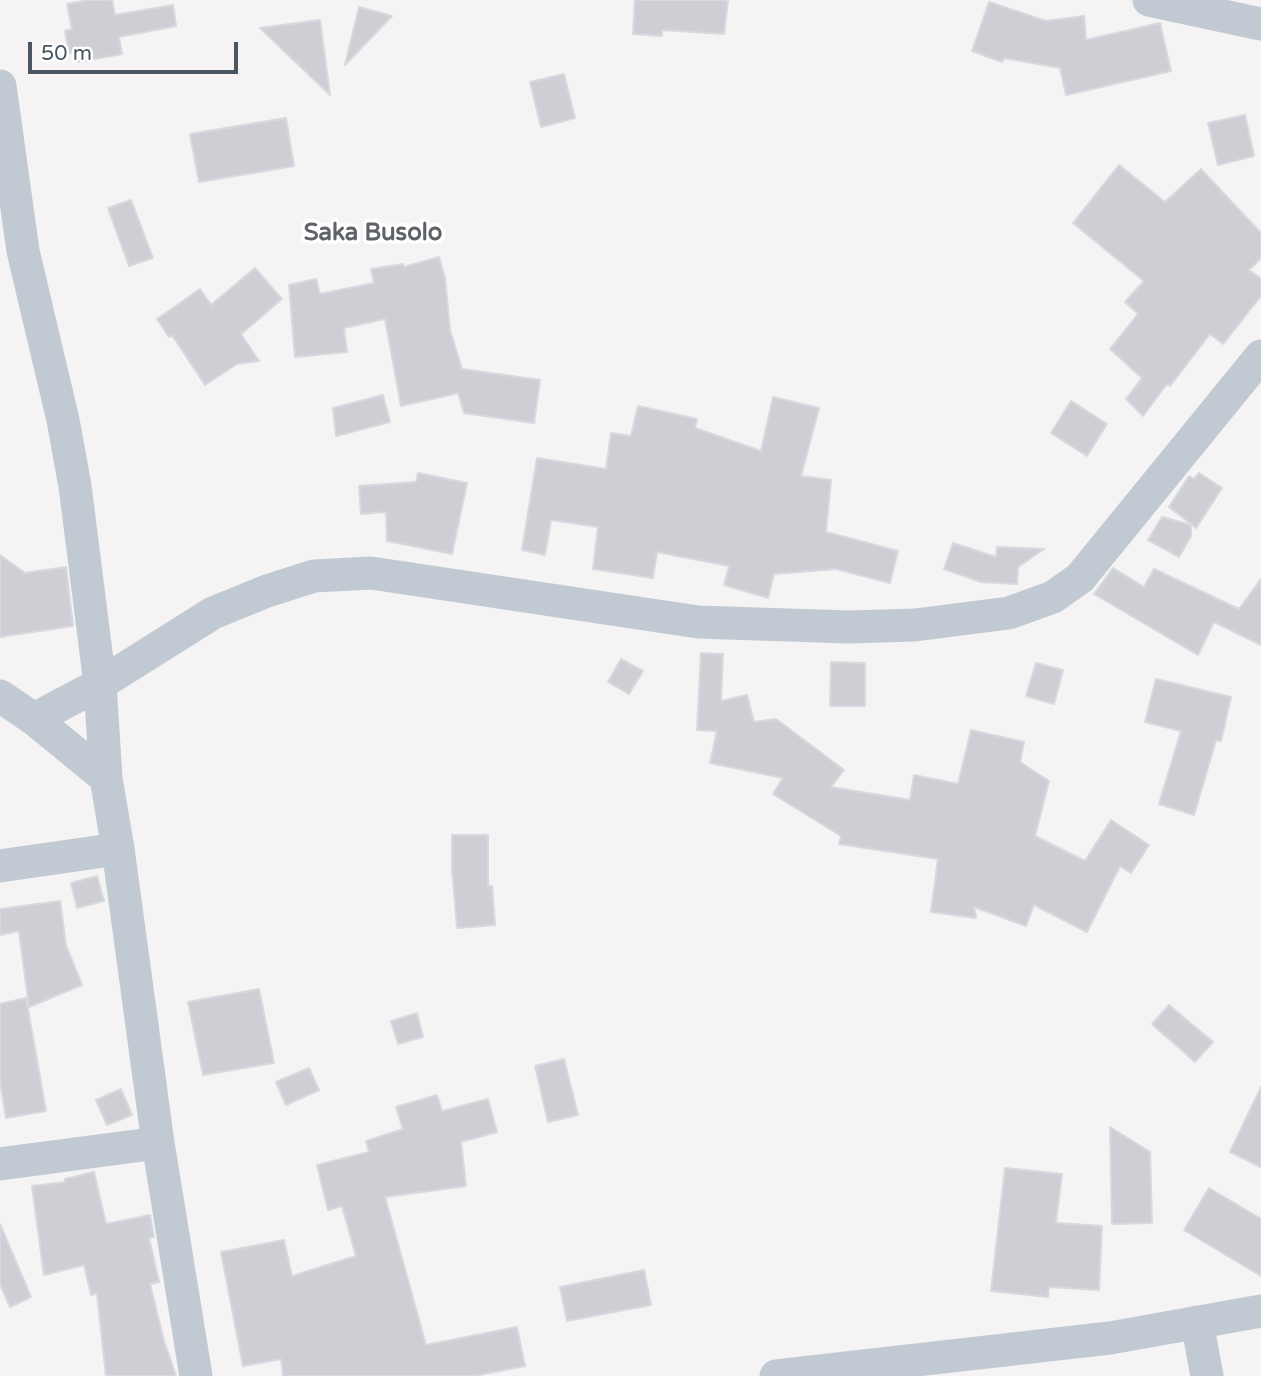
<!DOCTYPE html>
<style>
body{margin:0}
#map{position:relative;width:1261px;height:1376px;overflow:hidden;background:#f5f3f3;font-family:"Varela Round",sans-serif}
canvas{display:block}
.scale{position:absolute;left:28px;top:42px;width:210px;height:32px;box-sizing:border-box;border:4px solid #4a5661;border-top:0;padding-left:9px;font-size:21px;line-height:24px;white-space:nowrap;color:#4a5661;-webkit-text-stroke:5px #fff;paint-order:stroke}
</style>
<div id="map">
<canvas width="1261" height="1376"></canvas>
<div class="scale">50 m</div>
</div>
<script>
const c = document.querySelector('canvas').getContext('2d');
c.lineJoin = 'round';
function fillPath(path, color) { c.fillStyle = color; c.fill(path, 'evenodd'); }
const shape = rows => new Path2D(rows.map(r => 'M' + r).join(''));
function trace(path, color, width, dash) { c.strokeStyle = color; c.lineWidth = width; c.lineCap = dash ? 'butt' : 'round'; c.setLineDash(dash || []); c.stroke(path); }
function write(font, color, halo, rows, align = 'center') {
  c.font = font + ' "Varela Round",sans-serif'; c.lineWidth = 7; c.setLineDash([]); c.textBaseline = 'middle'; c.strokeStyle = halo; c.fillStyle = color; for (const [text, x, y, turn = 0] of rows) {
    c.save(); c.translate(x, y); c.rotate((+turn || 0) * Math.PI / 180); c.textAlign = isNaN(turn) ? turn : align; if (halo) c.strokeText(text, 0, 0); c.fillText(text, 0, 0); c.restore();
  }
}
const building = shape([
 [89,0,112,0,115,15,173,5,176,26,119,37,122,54,78,62,77,51,69,53,65,31,72,29,67,4,89,0],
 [635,0,728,0,724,34,662,30,662,36,633,34,635,0],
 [989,2,1046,21,1084,16,1086,40,1160,23,1171,71,1066,95,1060,68,1004,58,1002,62,972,51,989,2],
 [359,7,392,16,345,65,359,7],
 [320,20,330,95,260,28,320,20],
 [564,74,575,118,541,127,530,82,564,74],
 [1245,115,1254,156,1218,165,1208,123,1245,115],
 [286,118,294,166,199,182,190,134,286,118],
 [1119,165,1165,202,1201,169,1261,233,1261,258,1249,270,1261,279,1261,296,1223,344,1210,334,1170,386,1167,384,1143,416,1126,399,1142,378,1110,349,1138,314,1125,302,1144,281,1073,223,1119,165],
 [131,200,153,258,129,266,108,208,131,200],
 [439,257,445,278,450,330,462,369,540,380,534,423,464,413,458,393,401,406,385,319,344,328,347,352,295,357,289,285,316,279,320,294,374,283,371,269,403,264,404,267,439,257],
 [255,268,282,299,241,334,259,361,237,364,205,385,172,335,169,337,157,319,200,289,211,305,255,268],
 [383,395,390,422,336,436,333,408,383,395],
 [773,397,819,408,801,476,831,480,826,532,898,551,890,583,836,569,774,574,768,598,724,585,729,566,657,552,653,578,593,569,598,527,551,520,545,555,522,550,537,458,606,469,611,433,631,436,638,406,697,419,695,428,761,451,773,397],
 [1071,401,1107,424,1087,456,1051,433,1071,401],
 [418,473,467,483,452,554,387,541,386,512,361,514,359,486,416,482,418,473],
 [1199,473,1222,488,1196,528,1169,507,1189,476,1194,479,1199,473],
 [1162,517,1191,525,1191,536,1179,557,1148,540,1162,517],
 [953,543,996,557,997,547,1044,549,1018,567,1017,584,981,582,944,569,953,543],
 [0,555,25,573,66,567,73,626,0,637,0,555],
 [1113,568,1144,587,1154,569,1239,609,1261,579,1261,645,1214,622,1198,655,1094,594,1113,568],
 [701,653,723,654,721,701,747,695,754,722,776,719,844,770,831,787,910,800,914,775,958,784,971,730,1024,742,1020,762,1049,781,1035,836,1085,861,1111,820,1149,845,1131,873,1120,866,1087,932,1034,905,1026,926,974,907,976,918,931,912,938,859,839,844,841,836,773,794,783,778,710,763,717,731,697,730,701,653],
 [621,659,643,671,629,694,608,682,621,659],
 [831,662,865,663,865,706,830,706,831,662],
 [1036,663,1063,670,1054,704,1026,696,1036,663],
 [1156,679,1231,697,1221,741,1216,740,1194,815,1159,804,1181,731,1145,722,1156,679],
 [452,835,488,835,488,886,492,886,495,925,457,928,452,868,452,835],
 [97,876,104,901,77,908,71,883,97,876],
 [60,901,66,945,82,985,29,1007,19,931,0,935,0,909,60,901],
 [259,989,274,1063,203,1075,188,1002,259,989],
 [26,998,46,1111,6,1118,0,1081,0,1004,26,998],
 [1169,1005,1213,1042,1195,1062,1152,1024,1169,1005],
 [417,1013,423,1037,398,1044,391,1021,417,1013],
 [564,1059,578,1115,548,1122,535,1066,564,1059],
 [309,1068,319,1090,286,1105,276,1082,309,1068],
 [1261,1087,1261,1167,1230,1152,1261,1087],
 [121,1089,132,1115,107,1125,96,1100,121,1089],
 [437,1095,442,1111,488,1099,497,1132,461,1142,466,1186,385,1197,426,1345,517,1327,525,1366,474,1376,283,1376,281,1359,243,1366,221,1252,284,1240,292,1276,356,1256,342,1206,328,1210,317,1165,369,1152,366,1141,403,1129,396,1107,437,1095],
 [1110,1127,1150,1152,1152,1223,1112,1224,1110,1127],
 [1005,1168,1062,1174,1056,1223,1102,1226,1099,1290,1049,1287,1048,1297,991,1291,1005,1168],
 [94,1172,106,1224,150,1215,154,1237,149,1238,159,1282,150,1284,164,1341,176,1376,106,1376,97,1293,91,1295,84,1265,44,1275,32,1186,65,1182,65,1179,94,1172],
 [1209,1188,1261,1219,1261,1276,1184,1230,1209,1188],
 [0,1224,31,1297,10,1307,0,1284,0,1224],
 [644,1270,651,1305,567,1321,560,1287,644,1270]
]);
fillPath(building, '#cdcfd5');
trace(building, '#d7d9de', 2);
trace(shape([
 [1149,0,1261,24],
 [0,86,23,251,63,420,75,486,100,684,106,778,118,849,158,1143,196,1376],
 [0,696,34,719,106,778],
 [34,719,100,684,213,613,267,591,314,576,371,573,698,622,849,627,915,625,1009,613,1053,597,1080,578,1261,356],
 [0,866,118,849],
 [0,1164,158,1143],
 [1197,1322,1207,1376],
 [776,1376,1110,1338,1261,1311]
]), '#c1cad2', 33);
write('bold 24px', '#5f6368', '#fff', [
 ["Saka Busolo",373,234]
]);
</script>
